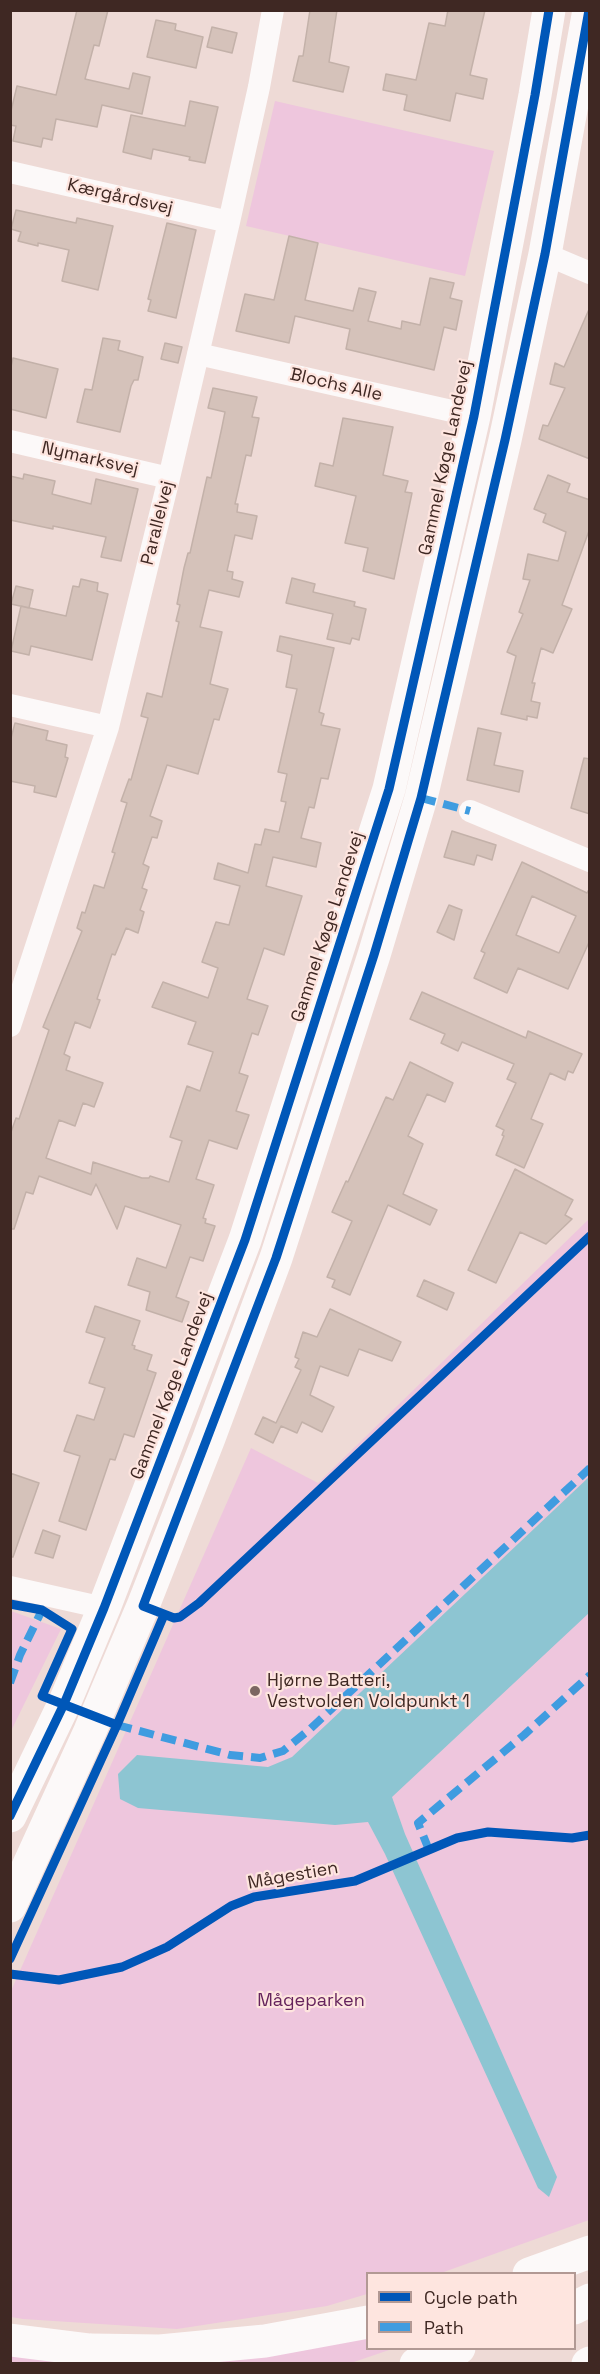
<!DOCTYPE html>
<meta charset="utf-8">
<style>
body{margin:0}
#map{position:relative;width:600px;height:2374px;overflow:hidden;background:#eedad6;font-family:"Space Grotesk",sans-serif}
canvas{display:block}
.frame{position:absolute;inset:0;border:12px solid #3f2823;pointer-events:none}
.legend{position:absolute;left:366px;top:2272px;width:210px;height:78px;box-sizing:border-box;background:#fee5df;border:2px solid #b29994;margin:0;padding:8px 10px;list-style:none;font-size:18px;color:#3f2823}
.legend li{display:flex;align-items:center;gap:12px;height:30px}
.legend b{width:30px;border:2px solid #b29994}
</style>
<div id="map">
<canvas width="600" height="2374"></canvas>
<div class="frame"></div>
<ul class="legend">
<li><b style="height:8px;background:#0057b8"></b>Cycle path</li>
<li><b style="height:8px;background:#3f9ce0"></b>Path</li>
</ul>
</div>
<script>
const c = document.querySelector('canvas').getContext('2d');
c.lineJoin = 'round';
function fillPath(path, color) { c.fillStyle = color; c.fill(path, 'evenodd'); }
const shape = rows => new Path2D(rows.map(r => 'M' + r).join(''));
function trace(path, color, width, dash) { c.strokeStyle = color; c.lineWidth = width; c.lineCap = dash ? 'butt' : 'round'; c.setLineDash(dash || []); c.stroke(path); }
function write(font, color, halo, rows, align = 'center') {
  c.font = font + ' "Space Grotesk",sans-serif'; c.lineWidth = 4.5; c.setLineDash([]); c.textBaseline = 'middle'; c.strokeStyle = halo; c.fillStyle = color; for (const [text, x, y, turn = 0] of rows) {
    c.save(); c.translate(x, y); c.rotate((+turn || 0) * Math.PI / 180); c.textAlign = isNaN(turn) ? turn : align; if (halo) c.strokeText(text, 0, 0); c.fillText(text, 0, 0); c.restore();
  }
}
fillPath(shape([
 [275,101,494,151,465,276,246,226],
 [589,1219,589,2220,441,2273,368,2274,367,2294,327,2306,177,2329,23,2319,11,2317,11,1991,251,1448,318,1483],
 [11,1611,61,1629,11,1731],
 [367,2333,368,2348,392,2349,348,2364,11,2364,10,2351]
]), '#eec6dd');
fillPath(shape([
 [589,1477,589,1613,392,1797,405,1834,557,2177,549,2197,538,2188,385,1854,368,1822,335,1825,138,1808,120,1799,118,1774,137,1755,268,1767,292,1757]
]), '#8dc5d2');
const building = shape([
 [77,10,108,10,99,46,94,45,85,79,129,89,133,73,150,77,142,114,102,105,97,127,56,119,52,140,43,138,41,147,13,141,16,126,10,125,10,115,17,86,56,95,77,10],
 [310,10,337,10,329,62,349,67,343,92,293,81,299,56,303,56,310,10],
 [448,10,485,10,470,75,487,79,483,99,456,93,450,121,404,110,407,95,383,90,386,74,416,80,429,23,445,26,448,10],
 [156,20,176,24,175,30,203,37,196,68,147,57,156,20],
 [212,27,237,33,232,53,207,47,212,27],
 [190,101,218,107,205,163,189,160,190,157,153,149,151,159,123,152,131,115,185,126,190,101],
 [16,210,76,223,77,218,113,226,98,290,62,281,69,250,38,243,38,246,18,241,21,232,11,229,16,210],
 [167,223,196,230,176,318,148,311,151,300,148,299,167,223],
 [289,236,318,243,305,300,353,311,359,288,376,292,368,321,401,329,402,321,420,325,430,278,454,283,450,298,462,301,456,330,444,327,434,370,346,349,350,329,295,316,289,343,236,331,245,294,274,300,289,236],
 [590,307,590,459,539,439,543,425,548,426,565,388,550,384,555,363,564,367,590,307],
 [103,338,120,341,118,350,143,357,138,380,134,380,131,386,120,432,77,422,85,389,92,390,103,338],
 [165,343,182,347,178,363,161,359,165,343],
 [13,358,58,369,46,418,10,409,10,371,13,358],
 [213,388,257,397,252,417,259,418,251,456,246,455,235,504,238,504,237,512,257,516,252,539,235,535,227,571,233,572,232,579,243,582,239,597,209,590,200,627,222,632,210,684,228,689,219,720,214,719,198,774,167,765,150,816,162,821,157,838,152,837,143,864,149,867,142,888,147,890,140,910,144,912,138,933,126,928,115,955,112,954,97,999,100,1000,90,1028,75,1022,64,1054,70,1057,66,1070,103,1083,94,1107,83,1103,75,1126,59,1120,46,1158,91,1174,93,1162,142,1178,149,1178,150,1176,169,1182,182,1141,170,1137,187,1086,200,1091,213,1052,188,1044,196,1022,152,1007,163,982,208,998,218,968,202,962,216,922,229,925,240,886,214,879,218,863,248,873,255,844,261,845,265,829,279,832,286,802,281,801,287,774,278,772,297,689,286,687,292,655,277,651,280,636,334,648,319,712,324,714,321,725,340,729,328,779,321,778,314,808,309,807,301,838,321,843,316,867,273,857,266,886,302,896,284,955,264,948,247,999,268,1006,258,1035,252,1033,239,1073,248,1076,236,1111,249,1115,237,1149,209,1140,196,1179,214,1185,203,1218,206,1219,205,1223,215,1226,203,1261,190,1257,176,1297,189,1302,182,1322,146,1310,150,1292,128,1285,137,1258,166,1268,181,1225,125,1206,117,1229,96,1184,91,1195,39,1176,33,1194,26,1192,14,1229,10,1229,10,1135,16,1118,19,1119,49,1030,43,1027,82,931,77,928,82,912,85,913,94,885,104,888,115,853,112,852,127,803,121,801,129,779,131,780,148,718,141,716,147,693,162,697,179,622,176,621,180,605,177,604,184,568,188,553,190,553,207,477,211,478,222,427,225,412,208,408,213,388],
 [343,418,393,427,383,475,408,481,405,492,412,493,394,579,363,571,368,548,345,543,356,496,315,486,320,463,333,466,343,418],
 [24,474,55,481,52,494,91,504,96,479,138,489,121,561,101,557,106,537,53,526,53,529,10,520,10,476,23,479,24,474],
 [548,475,570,484,567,492,590,500,590,528,562,605,572,609,553,653,541,648,532,683,535,683,531,701,540,703,537,718,527,716,527,720,501,714,516,656,507,652,523,614,519,612,530,580,523,579,528,554,558,561,566,532,543,522,546,514,534,509,548,475],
 [292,578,315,584,313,592,355,602,354,606,366,609,359,640,352,638,350,644,327,639,333,614,286,603,292,578],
 [81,579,98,583,97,591,108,594,92,660,31,646,29,655,11,651,21,606,66,616,73,586,79,587,81,579],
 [16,586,33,590,29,608,11,604,16,586],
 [15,723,48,731,46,740,67,745,65,757,68,758,56,797,34,792,35,786,10,781,10,742,15,723],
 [478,728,501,733,494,765,523,771,519,792,467,780,478,728],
 [584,758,590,759,590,814,571,808,584,758],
 [452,831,496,845,492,860,477,855,474,865,444,857,452,831],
 [522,862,587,893,590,888,590,940,568,989,518,968,507,993,474,978,485,953,481,951,522,862],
 [532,896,576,916,559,953,516,935,532,896],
 [449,905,462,910,454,940,437,932,449,905],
 [422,992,526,1038,528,1031,582,1054,573,1073,568,1071,565,1080,550,1073,531,1119,543,1124,524,1168,496,1155,504,1136,502,1135,504,1130,496,1126,516,1083,507,1079,514,1064,462,1042,458,1051,441,1043,445,1034,410,1019,422,992],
 [410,1062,453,1083,445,1102,427,1094,408,1136,423,1144,403,1194,437,1210,430,1225,388,1205,350,1295,332,1287,335,1280,327,1277,352,1221,332,1212,346,1181,348,1182,386,1097,393,1100,410,1062],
 [515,1169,573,1200,565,1215,572,1219,546,1244,520,1232,496,1283,468,1270,515,1169],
 [424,1280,454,1293,447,1310,417,1296,424,1280],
 [95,1306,140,1321,132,1345,135,1346,134,1349,152,1355,147,1370,156,1373,134,1437,124,1434,115,1460,110,1459,86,1530,59,1521,80,1456,64,1451,77,1415,94,1420,105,1388,89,1383,105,1338,86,1332,95,1306],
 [330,1309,401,1342,392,1361,359,1349,348,1376,320,1366,310,1395,334,1407,322,1432,302,1422,297,1433,281,1426,273,1443,255,1434,263,1417,276,1423,301,1370,295,1367,299,1359,295,1357,303,1332,317,1337,330,1309],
 [10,1473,39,1483,13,1557,10,1557,10,1473],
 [43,1530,60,1536,53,1558,35,1553,43,1530]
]);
fillPath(building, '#d5c2ba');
trace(building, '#c3b1a9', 1.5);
trace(shape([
 [10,172,229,222],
 [545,254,590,273],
 [198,354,474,416],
 [10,441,169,478],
 [10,705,108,727],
 [470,811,590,861],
 [10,1026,108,727,169,478,229,222,259,87,273,10],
 [10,1587,104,1608]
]), '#fcf9f9', 22);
trace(shape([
 [10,1816,64,1704,104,1608,245,1240,389,789,474,416,535,95,549,10],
 [10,1906,90,1731,143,1606,209,1438,276,1258,374,955,421,798,505,440,545,254,589,10]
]), '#fcf9f9', 33);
trace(shape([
 [529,2274,590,2252],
 [574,2308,590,2300],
 [10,2340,90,2350,160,2351,265,2341,368,2322],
 [416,2364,459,2348],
 [588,2364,590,2363]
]), '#fcf9f9', 33);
trace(shape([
 [421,798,470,811],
 [10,1683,20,1655,42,1610],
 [117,1725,230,1755,260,1758,283,1751,309,1730,590,1468],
 [429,1850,418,1823,524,1735,590,1675]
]), '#3f9ce0', 8, [15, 8]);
trace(shape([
 [589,10,545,254,505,440,421,798,374,955,276,1258,143,1606,174,1618,180,1617,199,1603,590,1236],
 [10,1604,42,1610,72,1629,42,1696,117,1725],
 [10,1816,64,1704,104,1608,245,1240,389,789,474,416,535,95,549,10],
 [10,1959,117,1725,164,1615],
 [10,1974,59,1980,122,1967,167,1947,231,1906,254,1897,355,1881,457,1838,488,1832,572,1838,590,1835]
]), '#0057b8', 9);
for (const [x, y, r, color] of [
 [255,1691,6,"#7c6662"]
]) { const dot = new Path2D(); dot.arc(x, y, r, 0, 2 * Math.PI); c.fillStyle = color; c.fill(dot); trace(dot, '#fee5df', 2); }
write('18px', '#3f2823', '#fee5df', [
 ["Kærgårdsvej",120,197,13],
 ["Blochs Alle",336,385,13],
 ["Gammel Køge Landevej",446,458,-78],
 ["Nymarksvej",90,459,13],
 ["Parallelvej",158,523,-76],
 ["Gammel Køge Landevej",328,927,-72],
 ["Gammel Køge Landevej",172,1386,-69],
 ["Mågestien",293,1876,-10]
]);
write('18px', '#3f2823', '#fee5df', [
 ["Hjørne Batteri,",267,1681],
 ["Vestvolden Voldpunkt 1",267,1702]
], 'left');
write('18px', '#65235c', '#fee5df', [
 ["Mågeparken",311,2001]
]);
</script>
